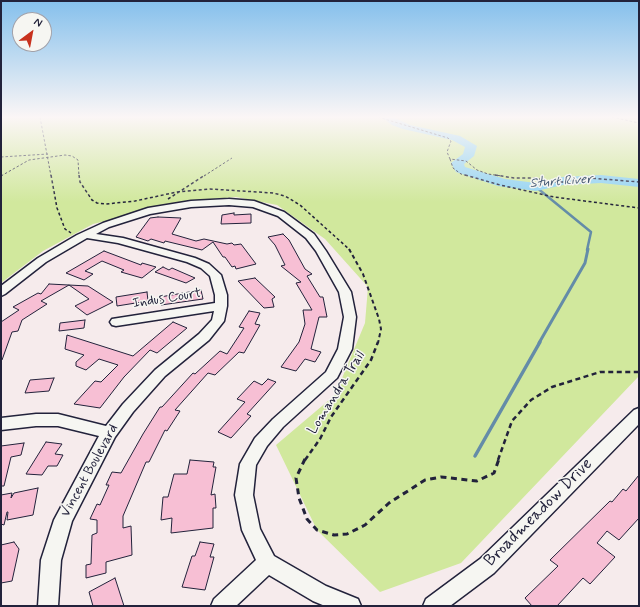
<!DOCTYPE html>
<style>
body{margin:0}
#map{position:relative;width:640px;height:607px;overflow:hidden;background:#f6ebec;font-family:Mynerve,sans-serif}
canvas{display:block}
.frame{position:absolute;inset:0;border:2px solid #22223b;pointer-events:none}
.north{position:absolute;left:12px;top:12px;width:40px;height:40px;box-sizing:border-box;background:#f6f6f2;border:1px solid #a1a1a9;border-radius:50%;rotate:32deg;font-size:11px;font-weight:700;line-height:16px;text-align:center;color:#22223b}
.north::after{content:'';display:block;margin:auto;width:14px;height:18px;background:#c8321e;clip-path:polygon(50% 0,100% 100%,50% 72%,0 100%)}
</style>
<div id="map">
<canvas width="640" height="607"></canvas>
<div class="frame"></div>
<div class="north">N</div>
</div>
<script>
const c = document.querySelector('canvas').getContext('2d');
c.lineJoin = 'round';
function fillPath(path, color) { c.fillStyle = color; c.fill(path, 'evenodd'); }
const shape = rows => new Path2D(rows.map(r => 'M' + r).join(''));
function trace(path, color, width, dash) { c.strokeStyle = color; c.lineWidth = width; c.lineCap = dash ? 'butt' : 'round'; c.setLineDash(dash || []); c.stroke(path); }
function write(font, color, halo, rows, align = 'center') {
  c.font = font + ' Mynerve,sans-serif'; c.lineWidth = 3; c.setLineDash([]); c.textBaseline = 'middle'; c.strokeStyle = halo; c.fillStyle = color; for (const [text, x, y, turn = 0] of rows) {
    c.save(); c.translate(x, y); c.rotate((+turn || 0) * Math.PI / 180); c.textAlign = isNaN(turn) ? turn : align; if (halo) c.strokeText(text, 0, 0); c.fillText(text, 0, 0); c.restore();
  }
}
fillPath(shape([
 [1,117,639,117,639,376,461,563,380,592,317,530,276,445,335,395,365,323,368,287,325,239,277,205,236,197,172,203,148,211,93,224,43,251,1,283]
]), '#d1e89d');
trace(shape([
 [536,187,591,232,587,250]
]), '#648ca8', 2.5);
trace(shape([
 [539,343,585,263,588,249]
]), '#648ca8', 3);
trace(shape([
 [475,456,540,342]
]), '#648ca8', 3.5);
fillPath(shape([
 [382,117,393,117,410,125,460,136,477,146,474,156,464,164,465,167,505,179,536,183,563,177,601,175,639,179,639,187,601,183,563,185,536,191,498,186,456,172,451,163,463,154,465,147,452,140,403,129,392,125,382,117]
]), '#90d2f1');
const building = shape([
 [234,213,234,215,251,214,251,223,221,224,222,215,234,213],
 [158,217,181,218,172,234,196,241,204,239,227,244,232,243,234,245,241,244,256,264,236,269,235,266,232,267,225,257,223,257,213,242,202,250,165,241,164,243,151,239,148,241,136,237,150,218,158,217],
 [283,234,289,240,305,269,312,274,307,276,320,297,323,297,327,317,319,317,311,349,321,352,315,362,305,359,296,371,281,367,299,342,305,324,303,310,312,310,296,283,301,282,281,266,285,265,275,245,268,237,283,234],
 [104,251,141,265,142,263,156,267,142,278,121,272,124,270,102,261,85,271,93,274,84,280,66,273,104,251],
 [163,267,169,270,172,268,195,278,186,283,155,272,163,267],
 [255,278,275,297,272,299,274,307,264,308,238,281,255,278],
 [49,284,88,286,113,302,87,315,75,306,89,299,69,285,41,301,47,304,22,320,18,331,12,332,2,360,1,359,1,322,19,310,13,307,38,293,41,294,49,284],
 [201,290,203,299,161,305,160,297,201,290],
 [147,292,148,301,117,306,116,297,147,292],
 [249,311,260,313,255,324,260,325,244,353,239,352,215,375,208,373,175,410,180,411,167,431,165,430,149,462,146,462,123,516,123,528,131,526,132,555,106,562,106,573,86,578,86,565,91,564,92,535,97,533,97,520,90,519,97,504,100,505,109,485,106,485,112,472,121,473,143,434,160,407,162,407,193,373,195,374,220,351,227,354,244,328,239,327,249,311],
 [85,320,84,328,59,331,60,323,85,320],
 [173,322,187,328,157,353,150,350,124,377,100,408,74,404,95,381,101,382,118,365,99,359,86,370,76,366,76,362,84,355,65,349,67,335,133,356,173,322],
 [54,378,49,391,25,393,30,380,54,378],
 [268,379,276,382,247,414,251,416,231,438,218,432,245,402,237,399,254,381,262,385,268,379],
 [46,442,62,444,55,454,63,455,57,466,48,466,42,475,26,474,46,442],
 [24,443,21,455,11,457,4,486,1,486,1,446,24,443],
 [190,460,214,462,213,467,216,467,211,495,215,494,216,508,213,508,213,528,171,533,172,518,161,520,163,497,168,497,174,474,187,474,190,460],
 [639,475,639,518,619,540,607,531,597,543,615,557,590,584,583,578,557,606,532,606,525,598,558,566,550,560,610,501,612,502,623,489,626,491,639,475],
 [38,488,33,515,7,520,8,512,7,512,4,525,1,524,1,495,12,493,11,498,14,493,38,488],
 [14,542,19,549,12,581,1,583,1,545,14,542],
 [200,542,214,544,210,557,214,557,205,590,182,587,192,556,195,556,200,542],
 [115,578,124,606,93,606,89,592,115,578]
]);
fillPath(building, '#f7bfd4');
trace(building, '#22223b', 1);
const street = shape([
 [229,199,254,201,284,212,314,234,326,251,351,292,356,317,352,349,337,378,283,427,267,446,256,465,253,495,260,529,274,556,326,586,358,599,361,606,325,606,313,601,269,575,236,606,211,606,214,599,256,560,242,530,235,495,240,464,255,438,273,419,326,372,338,349,344,317,339,292,316,251,306,238,278,216,253,207,229,205,191,207,150,214,109,227,96,234,123,238,195,258,209,264,221,275,227,295,227,306,224,321,209,340,165,376,133,412,115,437,72,521,61,560,58,606,38,606,41,560,54,520,99,436,58,426,36,426,1,430,1,418,36,414,58,414,106,426,123,404,155,370,199,334,212,320,214,311,116,326,112,325,110,322,112,319,215,303,215,295,210,276,201,268,187,262,118,243,87,238,46,262,5,294,1,296,1,286,38,258,77,235,103,223,148,208,191,201,229,199],
 [639,408,639,424,494,573,450,606,423,606,426,599,480,559,634,410,639,408]
]);
trace(street, '#22223b', 3);
trace(shape([
 [40,117,51,176],
 [378,117,448,138,451,141,447,152,450,159,466,161,477,170,488,174,502,176],
 [612,117,639,123],
 [1,157,48,154],
 [450,159,453,168,461,174,468,176],
 [1,176,29,160,65,155,72,156,78,160,79,176],
 [204,176,232,158]
]), '#22223b', 1, [2.5, 2]);
trace(shape([
 [51,175,57,208,65,229,71,233],
 [79,175,80,182,92,200,97,203,106,204,135,201,177,192,210,189,273,193,285,196,300,205,350,250],
 [465,175,500,185,554,197,639,208],
 [495,175,514,178,534,178,552,182,566,182,590,178,639,182],
 [1,176,2,175],
 [168,199,205,175]
]), '#22223b', 1.5, [3, 2.5]);
trace(shape([
 [349,249,363,274,379,319,381,329,378,343]
]), '#22223b', 2, [4, 3]);
trace(shape([
 [305,460,320,439,331,417,371,360,378,342],
 [498,460,512,421,531,400,552,387,600,372,639,372]
]), '#22223b', 2.5, [5, 3.5]);
trace(shape([
 [305,459,296,478,299,498,307,519,317,530,334,535,347,534,365,525,389,503,425,480,441,477,477,481,494,473,499,459]
]), '#22223b', 3, [6, 4.5]);
fillPath(street, '#f6f6f2');
const sky = c.createLinearGradient(0, 0, 0, 202);
sky.addColorStop(0, '#85c0ec');
sky.addColorStop(0.58, '#fbf6f6');
sky.addColorStop(1, '#fbf6f600');
c.fillStyle = sky;
c.fillRect(0, 0, 640, 202);
write('italic 13px', '#435772', '#f6f6f2', [
 ["Sturt River",561,182,-4]
]);
write('14px', '#22223b', '#f6f6f2', [
 ["Indus Court",167,299,-9],
 ["Lomandra Trail",337,393,-58],
 ["Vincent Boulevard",90,471,-61]
]);
write('17px', '#22223b', '#f6f6f2', [
 ["Broadmeadow Drive",539,513,-45]
]);
</script>
